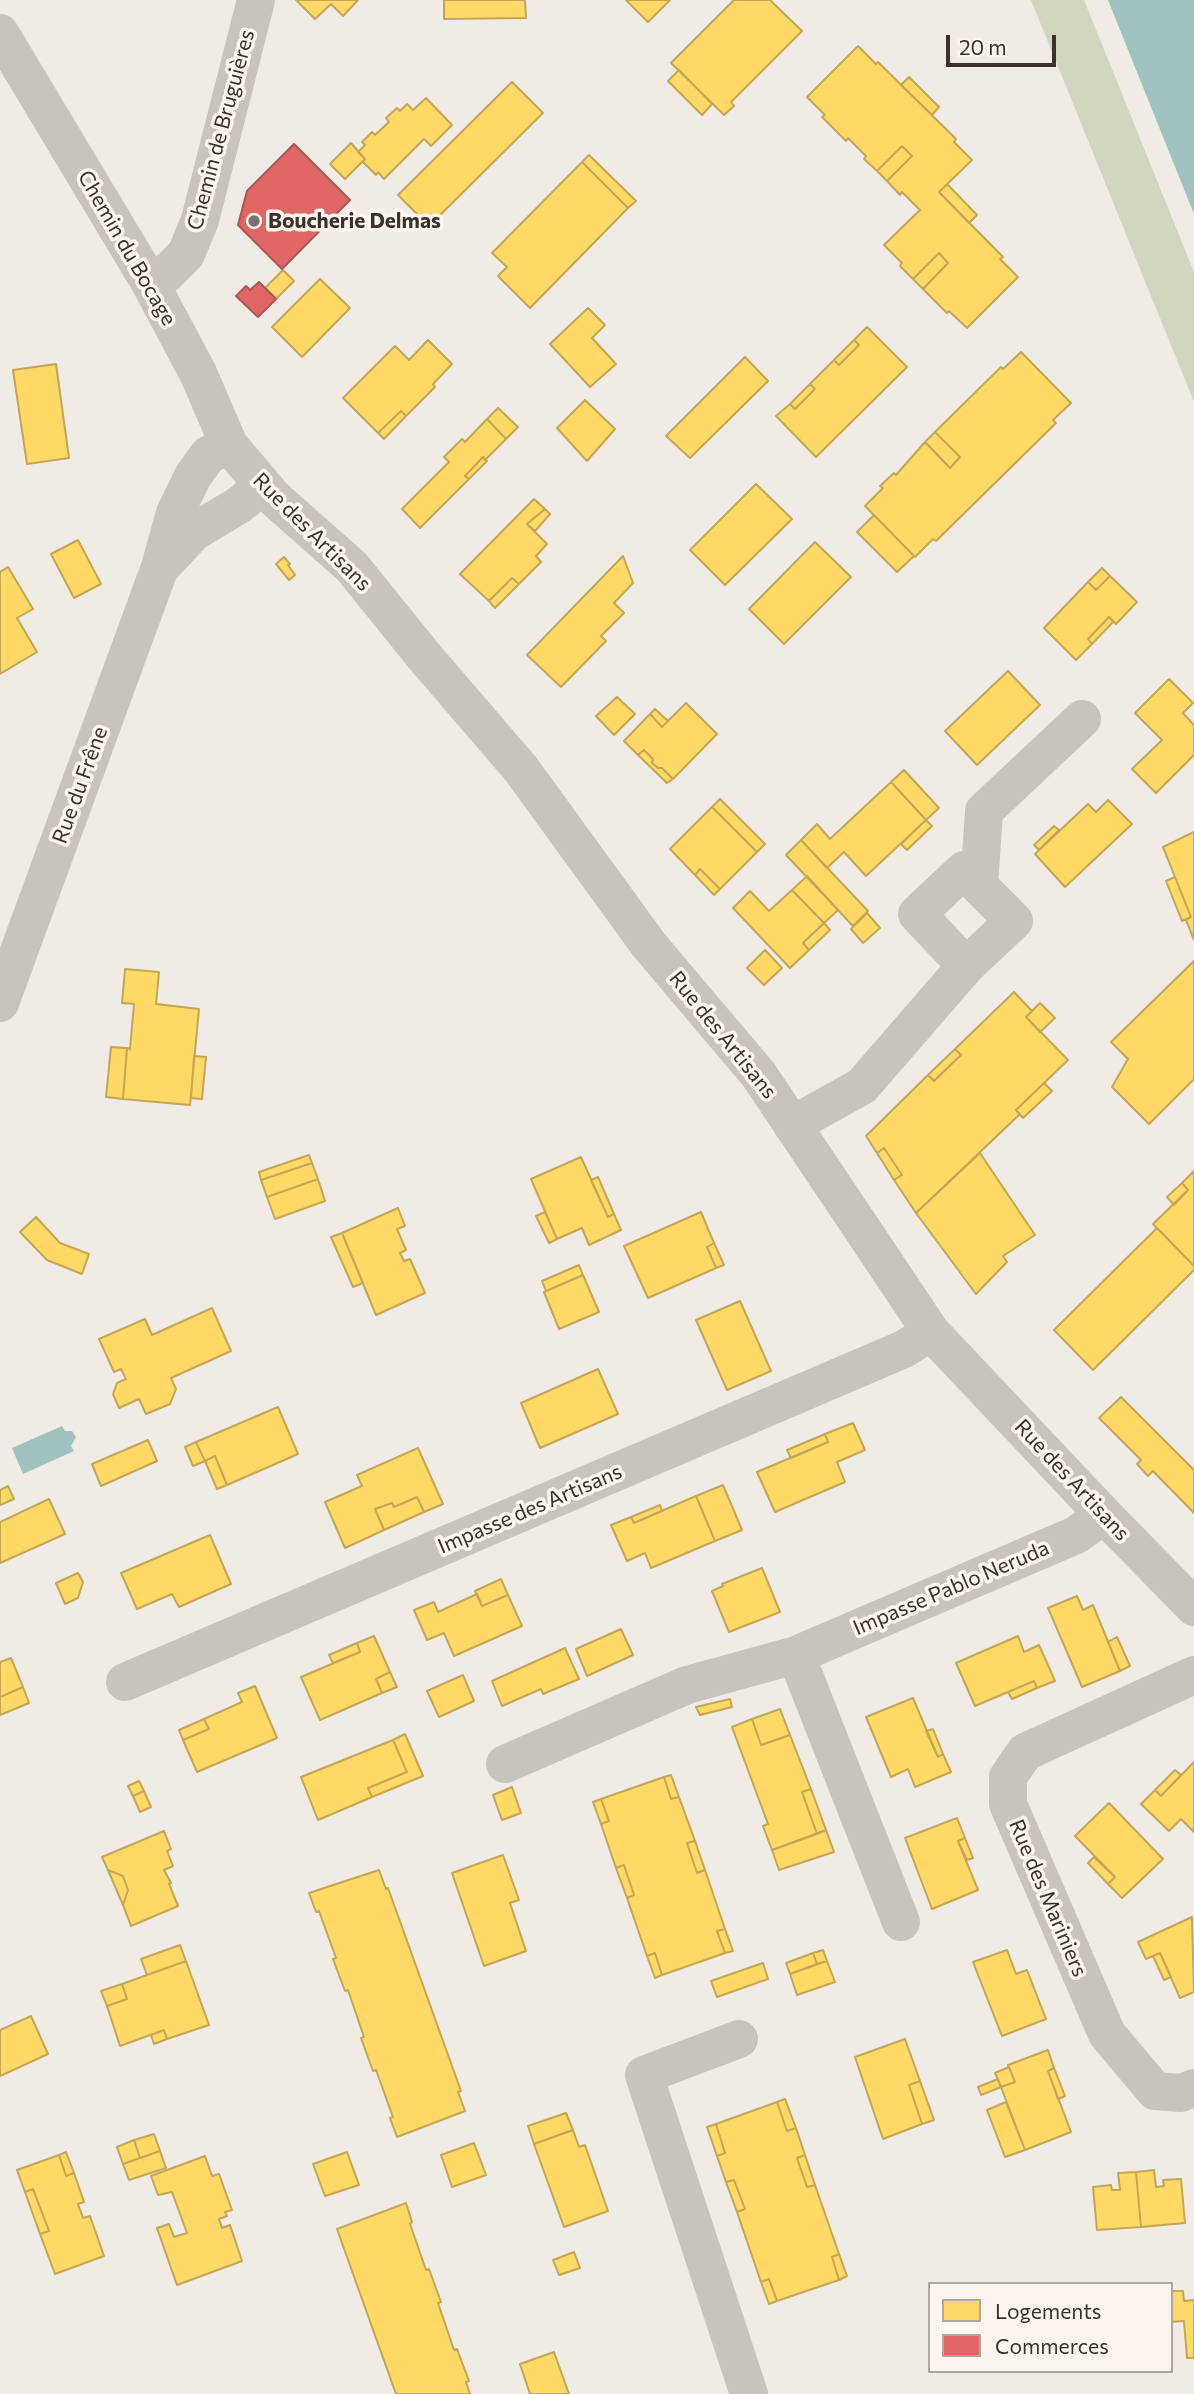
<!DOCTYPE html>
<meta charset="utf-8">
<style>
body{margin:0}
#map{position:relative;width:1194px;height:2394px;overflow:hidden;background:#f0ebe5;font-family:Commissioner,sans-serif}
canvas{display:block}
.legend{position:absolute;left:928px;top:2282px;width:245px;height:91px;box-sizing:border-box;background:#fbf5ee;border:2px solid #aea6a0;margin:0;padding:9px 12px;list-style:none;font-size:21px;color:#3b302b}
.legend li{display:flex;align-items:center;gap:14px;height:35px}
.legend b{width:35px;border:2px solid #aea6a0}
.scale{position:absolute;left:946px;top:35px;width:110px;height:32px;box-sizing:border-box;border:4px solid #3b302b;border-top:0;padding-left:9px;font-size:21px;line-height:24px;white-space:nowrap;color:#3b302b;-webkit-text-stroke:5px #fbf5ee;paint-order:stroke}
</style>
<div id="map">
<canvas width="1194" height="2394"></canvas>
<ul class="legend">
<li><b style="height:19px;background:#ffd966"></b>Logements</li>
<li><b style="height:19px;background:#e06666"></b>Commerces</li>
</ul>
<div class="scale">20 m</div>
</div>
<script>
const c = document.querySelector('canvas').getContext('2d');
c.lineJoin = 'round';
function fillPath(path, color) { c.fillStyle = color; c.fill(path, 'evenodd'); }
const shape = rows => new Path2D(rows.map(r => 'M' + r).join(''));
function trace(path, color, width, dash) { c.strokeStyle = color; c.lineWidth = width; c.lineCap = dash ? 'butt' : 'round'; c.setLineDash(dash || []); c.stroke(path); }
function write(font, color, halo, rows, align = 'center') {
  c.font = font + ' Commissioner,sans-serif'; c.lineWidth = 7; c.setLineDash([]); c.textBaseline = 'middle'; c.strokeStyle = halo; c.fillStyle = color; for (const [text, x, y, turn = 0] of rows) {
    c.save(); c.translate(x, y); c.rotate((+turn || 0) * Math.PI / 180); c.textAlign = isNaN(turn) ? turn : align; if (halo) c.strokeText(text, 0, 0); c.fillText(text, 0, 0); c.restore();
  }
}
fillPath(shape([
 [1031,0,1084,0,1194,272,1194,402]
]), '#d1d6bf');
fillPath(shape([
 [1108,0,1194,0,1194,214],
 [62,1426,65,1431,72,1431,76,1437,71,1446,74,1451,23,1474,12,1448]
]), '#a1c2c1');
const homes = shape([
 [296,0,358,0,343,16,331,4,315,19,296,0],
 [444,0,525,0,526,18,444,19,444,0],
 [626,0,670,0,648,22,626,0],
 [734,0,770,0,802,31,731,102,734,106,724,115,671,63,734,0],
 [858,46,876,64,878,62,956,139,954,142,972,160,939,192,1003,257,1000,259,1018,277,967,328,949,311,947,313,923,289,948,263,939,253,913,279,900,266,902,263,884,245,920,210,902,192,900,195,887,181,912,156,902,146,877,171,864,159,866,156,848,138,846,141,822,117,825,115,807,97,858,46],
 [679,70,712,104,702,115,668,81,679,70],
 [909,77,939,107,932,115,901,85,909,77],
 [512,82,543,113,429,226,398,195,512,82],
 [426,98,452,125,431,146,424,139,384,179,378,172,376,175,363,162,365,159,358,152,365,145,362,142,372,132,375,135,389,122,386,118,397,108,400,111,407,104,413,110,426,98],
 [351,143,365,159,345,179,330,164,351,143],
 [902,146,912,156,887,181,877,171,902,146],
 [589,155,636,201,628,208,582,162,589,155],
 [582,162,628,208,530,308,498,276,507,267,492,253,582,162],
 [947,184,977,215,969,223,939,192,947,184],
 [939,253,948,263,923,289,913,279,939,253],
 [283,270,294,281,276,299,265,288,283,270],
 [320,279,350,308,302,357,272,327,320,279],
 [588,308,605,325,592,338,616,364,590,387,550,344,588,308],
 [867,327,907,367,816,457,776,416,790,404,795,409,815,389,810,384,834,360,839,365,859,345,854,340,867,327],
 [428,340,452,364,433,384,435,387,406,416,401,411,378,433,343,398,395,346,409,360,428,340],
 [854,340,859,345,839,365,834,360,854,340],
 [1021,352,1071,403,1053,420,1056,423,936,541,933,539,915,557,865,506,883,488,880,486,894,473,896,475,925,442,950,468,960,457,935,432,1001,367,1003,369,1021,352],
 [745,357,768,381,690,458,666,436,745,357],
 [56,364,69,458,27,464,13,370,56,364],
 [810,384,815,389,795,409,790,404,810,384],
 [585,400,615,429,587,461,557,428,585,400],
 [498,408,518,427,506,439,487,419,498,408],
 [401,411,406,416,384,439,378,433,401,411],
 [487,419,506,439,485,460,483,457,465,476,469,479,420,528,402,509,449,462,444,457,462,439,465,442,487,419],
 [935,432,960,457,950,468,925,442,935,432],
 [483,457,487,461,469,479,465,476,483,457],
 [756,484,792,519,725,585,690,550,756,484],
 [534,499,545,509,527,524,547,544,536,556,541,562,519,584,512,578,489,601,460,574,534,499],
 [545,509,550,514,535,531,527,524,545,509],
 [874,515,914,556,897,572,857,532,874,515],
 [78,540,101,584,74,598,51,554,78,540],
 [815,542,851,577,784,644,749,609,815,542],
 [623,556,633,583,614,603,624,613,601,636,606,641,561,687,527,655,623,556],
 [284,557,290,564,288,565,295,575,289,580,276,564,284,557],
 [8,567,33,609,17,618,37,652,0,674,0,572,8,567],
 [1102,568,1110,576,1096,590,1088,582,1102,568],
 [1110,576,1137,602,1116,624,1109,617,1088,639,1092,644,1076,660,1044,628,1088,582,1096,590,1110,576],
 [512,578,519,584,495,608,489,601,512,578],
 [1109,617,1113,622,1092,644,1088,639,1109,617],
 [1008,671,1040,705,977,765,945,731,1008,671],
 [1169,679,1193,703,1183,713,1194,725,1194,755,1156,793,1132,769,1162,740,1135,713,1169,679],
 [617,697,635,714,614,735,596,716,617,697],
 [686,703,717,734,673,779,662,768,658,768,652,763,653,759,644,750,638,755,624,741,650,714,662,727,686,703],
 [655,709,668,721,662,727,650,714,655,709],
 [644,750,653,759,652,763,658,768,662,768,673,779,667,783,638,755,644,750],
 [904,770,939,808,926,820,891,782,904,770],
 [891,782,926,820,866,876,844,852,827,868,801,840,817,824,830,839,891,782],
 [720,799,765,844,757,852,712,807,720,799],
 [1108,800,1132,824,1065,887,1035,854,1088,804,1096,812,1108,800],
 [712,807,757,852,720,889,700,869,695,875,670,849,712,807],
 [926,820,932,826,907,850,901,844,926,820],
 [1054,826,1059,830,1039,850,1034,845,1054,826],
 [1194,832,1194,940,1186,920,1191,917,1163,847,1194,832],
 [801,840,868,911,853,926,786,855,801,840],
 [700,869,720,889,714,895,695,875,700,869],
 [807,876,838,910,824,923,792,890,807,876],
 [1175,877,1191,917,1182,921,1166,881,1175,877],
 [792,890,824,923,803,943,809,950,790,968,733,908,750,891,769,911,792,890],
 [867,913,880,928,863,943,851,929,867,913],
 [824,923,830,930,809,950,803,943,824,923],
 [765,950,782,968,764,985,747,968,765,950],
 [1194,961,1194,1079,1149,1124,1112,1087,1128,1059,1111,1042,1194,961],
 [125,969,159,972,156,1004,199,1009,190,1105,123,1099,127,1048,130,1049,134,1004,122,1003,125,969],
 [1014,992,1032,1011,1026,1017,1068,1060,1016,1110,1020,1114,916,1213,894,1180,902,1175,884,1148,877,1153,866,1136,928,1075,934,1081,961,1055,955,1049,1014,992],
 [1040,1003,1055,1018,1040,1032,1026,1017,1040,1003],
 [111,1047,127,1048,123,1099,106,1097,111,1047],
 [955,1049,961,1055,934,1081,928,1075,955,1049],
 [194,1056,206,1057,202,1099,191,1098,194,1056],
 [1044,1083,1052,1091,1023,1118,1016,1110,1044,1083],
 [884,1148,902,1175,894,1180,877,1153,884,1148],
 [980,1153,1035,1235,1003,1256,1007,1262,976,1294,916,1213,980,1153],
 [309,1155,312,1163,261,1180,259,1172,309,1155],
 [581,1157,608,1217,614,1214,621,1230,589,1245,582,1228,557,1239,531,1179,581,1157],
 [312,1163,318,1179,267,1197,261,1180,312,1163],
 [1194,1171,1194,1266,1153,1224,1188,1190,1182,1183,1194,1171],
 [598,1177,614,1214,608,1217,591,1180,598,1177],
 [318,1179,325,1201,275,1219,267,1197,318,1179],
 [1182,1183,1188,1190,1174,1205,1167,1197,1182,1183],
 [398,1208,405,1226,397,1229,406,1250,400,1253,404,1261,410,1259,425,1293,376,1315,342,1233,398,1208],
 [545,1212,557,1239,549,1243,536,1216,545,1212],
 [701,1212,714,1243,707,1247,716,1268,648,1298,624,1246,701,1212],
 [36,1217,60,1243,89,1254,82,1274,47,1260,20,1232,36,1217],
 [1157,1228,1194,1266,1194,1270,1093,1370,1054,1330,1157,1228],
 [342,1233,363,1283,353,1287,331,1237,342,1233],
 [714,1243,724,1265,716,1268,707,1247,714,1243],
 [579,1265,583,1275,546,1291,542,1281,579,1265],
 [583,1275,599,1312,559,1329,544,1292,583,1275],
 [740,1301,771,1371,727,1390,696,1320,740,1301],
 [212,1308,231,1351,171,1378,176,1389,170,1404,146,1414,139,1399,119,1408,113,1394,117,1383,126,1379,121,1369,114,1372,99,1339,145,1319,152,1335,212,1308],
 [598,1369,618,1414,540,1448,521,1403,598,1369],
 [1121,1397,1194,1470,1194,1513,1153,1471,1148,1476,1137,1464,1141,1460,1099,1418,1121,1397],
 [278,1407,298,1454,227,1485,215,1456,205,1461,196,1442,278,1407],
 [853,1423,865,1450,837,1462,845,1482,775,1512,757,1472,828,1442,825,1434,853,1423],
 [825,1434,828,1442,791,1458,787,1450,825,1434],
 [148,1440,157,1461,101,1486,92,1464,148,1440],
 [196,1442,205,1461,193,1466,185,1447,196,1442],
 [418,1448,443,1504,424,1512,417,1497,394,1507,392,1503,375,1509,384,1530,345,1548,325,1502,362,1486,357,1475,418,1448],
 [215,1456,227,1485,217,1489,205,1461,215,1456],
 [723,1485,742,1530,715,1541,696,1496,723,1485],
 [8,1486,14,1499,0,1505,0,1490,8,1486],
 [696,1496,715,1541,651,1568,645,1553,627,1561,611,1525,631,1517,634,1523,696,1496],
 [417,1497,424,1512,384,1530,375,1509,392,1503,394,1507,417,1497],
 [49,1499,65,1534,0,1563,0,1522,49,1499],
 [660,1505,662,1511,634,1523,631,1517,660,1505],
 [210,1535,231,1584,179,1607,172,1594,137,1609,121,1573,210,1535],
 [762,1568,780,1612,729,1632,712,1591,723,1586,722,1584,762,1568],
 [78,1573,83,1582,78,1598,65,1604,56,1583,78,1573],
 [501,1579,508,1595,482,1606,475,1591,501,1579],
 [477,1594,482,1606,508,1595,522,1626,454,1656,444,1633,427,1640,414,1610,434,1602,438,1612,477,1594],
 [1077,1596,1083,1610,1093,1605,1120,1671,1082,1687,1048,1608,1077,1596],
 [621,1629,633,1655,587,1676,576,1649,621,1629],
 [374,1636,390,1672,376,1679,382,1693,320,1720,301,1677,360,1652,357,1643,374,1636],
 [1018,1636,1024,1652,1039,1645,1055,1681,1037,1688,1034,1681,975,1706,956,1663,1018,1636],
 [1117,1637,1130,1666,1120,1671,1108,1642,1117,1637],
 [357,1643,360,1652,333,1663,329,1655,357,1643],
 [565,1648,579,1679,543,1694,541,1689,502,1706,492,1681,565,1648],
 [11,1658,23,1687,0,1697,0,1662,11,1658],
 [390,1672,397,1687,382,1693,376,1679,390,1672],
 [463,1675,474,1701,439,1717,427,1691,463,1675],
 [1034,1681,1037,1688,1012,1699,1008,1692,1034,1681],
 [255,1686,277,1738,197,1772,183,1740,209,1729,204,1719,242,1702,238,1693,255,1686],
 [23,1687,29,1703,0,1715,0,1697,23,1687],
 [913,1698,938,1757,943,1754,951,1772,915,1787,908,1769,891,1777,866,1717,913,1698],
 [730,1699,732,1707,700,1715,696,1707,730,1699],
 [780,1709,790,1735,761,1745,752,1719,780,1709],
 [204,1719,209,1729,183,1740,179,1730,204,1719],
 [752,1719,761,1745,790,1735,811,1789,802,1792,817,1834,772,1850,763,1826,768,1824,732,1727,752,1719],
 [933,1729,943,1754,938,1757,926,1731,933,1729],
 [405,1734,423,1776,372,1797,368,1788,407,1772,393,1740,405,1734],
 [393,1740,407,1772,368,1788,372,1797,318,1820,301,1777,393,1740],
 [1194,1762,1194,1832,1181,1819,1169,1831,1141,1804,1155,1790,1161,1796,1194,1762],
 [1175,1770,1181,1775,1161,1796,1155,1790,1175,1770],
 [671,1775,679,1797,671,1799,664,1777,671,1775],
 [664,1777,671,1799,679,1797,695,1841,687,1843,697,1873,705,1870,725,1929,717,1931,725,1953,662,1975,655,1953,647,1956,627,1898,634,1895,624,1865,616,1868,601,1824,609,1821,601,1799,664,1777],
 [139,1781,144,1791,133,1796,128,1786,139,1781],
 [512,1787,521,1813,502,1820,493,1795,512,1787],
 [811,1789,826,1830,817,1834,802,1792,811,1789],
 [144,1791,151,1807,140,1812,133,1796,144,1791],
 [601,1799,609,1821,601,1824,593,1802,601,1799],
 [1109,1803,1163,1859,1122,1898,1108,1884,1115,1877,1075,1836,1109,1803],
 [957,1818,965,1838,958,1841,978,1890,932,1909,905,1838,957,1818],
 [826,1830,834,1852,779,1870,772,1850,826,1830],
 [164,1831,171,1849,167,1851,173,1866,164,1870,171,1883,169,1884,178,1906,131,1926,123,1905,128,1890,123,1876,108,1870,102,1857,164,1831],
 [965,1838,973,1858,967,1860,958,1841,965,1838],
 [695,1841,705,1870,697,1873,687,1843,695,1841],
 [503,1855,519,1900,510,1903,526,1951,484,1966,452,1873,503,1855],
 [1094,1857,1115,1877,1108,1884,1088,1863,1094,1857],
 [624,1865,634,1895,627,1898,616,1868,624,1865],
 [108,1870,123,1876,128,1890,123,1905,108,1870],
 [379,1870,386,1889,388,1888,461,2091,458,2092,465,2111,397,2137,390,2118,393,2117,376,2070,373,2071,361,2038,364,2037,348,1990,345,1991,333,1959,336,1958,319,1911,316,1912,309,1893,379,1870],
 [1192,1917,1194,1992,1180,1998,1160,1953,1146,1959,1138,1942,1192,1917],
 [725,1929,733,1951,725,1953,717,1931,725,1929],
 [180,1945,186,1961,147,1975,141,1959,180,1945],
 [823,1950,827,1961,817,1964,813,1953,823,1950],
 [1007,1950,1016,1974,1027,1970,1046,2019,1002,2036,973,1962,1007,1950],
 [655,1953,662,1975,655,1978,647,1956,655,1953],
 [813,1953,817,1964,790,1974,786,1963,813,1953],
 [1160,1953,1171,1977,1164,1980,1153,1956,1160,1953],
 [186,1961,209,2025,167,2039,164,2030,120,2046,107,2006,127,1999,122,1984,186,1961],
 [827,1961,835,1982,797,1995,790,1974,827,1961],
 [763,1963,768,1979,717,1997,711,1981,763,1963],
 [122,1984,127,1999,107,2006,101,1991,122,1984],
 [31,2016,48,2054,0,2076,0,2030,31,2016],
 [164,2030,167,2039,154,2044,151,2035,164,2030],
 [905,2039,920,2081,909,2085,922,2124,883,2139,855,2057,905,2039],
 [1048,2050,1054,2068,1048,2071,1071,2132,1025,2150,1001,2087,1015,2082,1008,2065,1048,2050],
 [1009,2067,1015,2082,1001,2087,995,2073,1009,2067],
 [1054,2068,1065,2096,1058,2099,1048,2071,1054,2068],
 [998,2079,1001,2087,981,2095,978,2087,998,2079],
 [920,2081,934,2120,922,2124,909,2085,920,2081],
 [785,2099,796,2128,787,2131,777,2102,785,2099],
 [777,2102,787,2131,796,2128,805,2155,797,2158,807,2187,815,2185,839,2254,832,2257,839,2280,777,2301,769,2279,761,2282,737,2212,745,2209,734,2180,726,2182,717,2156,725,2153,716,2124,777,2102],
 [1006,2102,1025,2150,1005,2157,987,2110,1006,2102],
 [566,2113,573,2130,534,2144,528,2126,566,2113],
 [716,2124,725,2153,717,2156,707,2127,716,2124],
 [573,2130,579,2147,585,2145,608,2211,564,2227,534,2144,573,2130],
 [154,2134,160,2151,140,2158,134,2140,154,2134],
 [134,2140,140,2158,123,2164,117,2147,134,2140],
 [474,2143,486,2175,452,2187,441,2155,474,2143],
 [160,2151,166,2168,129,2180,123,2164,160,2151],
 [66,2152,74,2173,66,2176,59,2155,66,2152],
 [347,2152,359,2185,325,2196,313,2164,347,2152],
 [59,2155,66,2176,74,2173,84,2202,78,2204,83,2218,90,2216,104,2256,55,2274,40,2234,49,2231,33,2189,25,2192,17,2170,59,2155],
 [805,2155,815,2185,807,2187,797,2158,805,2155],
 [205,2156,212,2176,219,2174,232,2210,225,2212,227,2216,219,2219,222,2228,230,2225,242,2261,177,2285,157,2228,169,2224,174,2237,187,2233,172,2192,158,2195,151,2176,205,2156],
 [1154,2170,1156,2187,1164,2186,1163,2180,1181,2179,1185,2223,1141,2227,1136,2172,1154,2170],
 [1136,2172,1141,2227,1097,2230,1093,2187,1111,2185,1112,2190,1120,2190,1118,2173,1136,2172],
 [734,2180,745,2209,737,2212,726,2182,734,2180],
 [33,2189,49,2231,40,2234,25,2192,33,2189],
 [406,2203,412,2222,410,2224,426,2270,429,2269,441,2302,438,2303,454,2350,457,2349,469,2381,466,2382,470,2394,396,2394,337,2229,406,2203],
 [574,2252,580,2268,559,2275,553,2260,574,2252],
 [839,2254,847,2276,839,2280,832,2257,839,2254],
 [769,2279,777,2301,769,2304,761,2282,769,2279],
 [1171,2291,1183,2291,1184,2301,1194,2300,1194,2358,1187,2358,1184,2321,1171,2322,1171,2291],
 [554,2352,569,2394,530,2394,520,2364,554,2352]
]);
fillPath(homes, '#ffd966');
trace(homes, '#c4a654', 2);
const shops = shape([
 [294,144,350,200,282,269,238,225,247,191,294,144],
 [259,282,276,299,258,317,236,296,246,286,250,290,259,282]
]);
fillPath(shops, '#e06666');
trace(shops, '#ae5654', 2);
trace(shape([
 [0,33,150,283,198,373,229,445,274,498,352,567,423,655,521,769,649,945,759,1075,931,1332,1104,1515,1194,1607],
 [150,283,165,275,186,254,200,220,256,0],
 [162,566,194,532,239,505,263,485],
 [966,966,917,914,964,870,979,886],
 [0,1003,160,567,175,513,193,476,208,455,229,445],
 [792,1125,862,1086,966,966,1014,921,979,886,984,811,1082,719],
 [796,1655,901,1922],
 [1194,1675,1025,1752,1008,1777,1008,1804,1107,2034,1155,2091,1181,2093,1194,2088],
 [125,1682,904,1349,931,1332],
 [505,1764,687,1685,796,1655,1076,1535,1104,1515],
 [739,2039,644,2075,749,2394]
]), '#c9c3be', 38);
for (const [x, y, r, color] of [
 [254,221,7,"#7a716c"]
]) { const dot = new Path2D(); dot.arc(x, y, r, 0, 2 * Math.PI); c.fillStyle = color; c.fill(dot); trace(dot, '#fbf5ee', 2.5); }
write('21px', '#3b302b', '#fbf5ee', [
 ["Chemin de Bruguières",221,130,-75],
 ["Chemin du Bocage",127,248,60],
 ["Rue des Artisans",312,532,45],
 ["Rue du Frêne",80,785,-70],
 ["Rue des Artisans",723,1035,51],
 ["Rue des Artisans",1072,1480,47],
 ["Impasse des Artisans",530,1509,-23],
 ["Impasse Pablo Neruda",951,1588,-23],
 ["Rue des Mariniers",1048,1898,67]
]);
write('bold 21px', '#3b302b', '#fbf5ee', [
 ["Boucherie Delmas",268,221]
], 'left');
</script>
